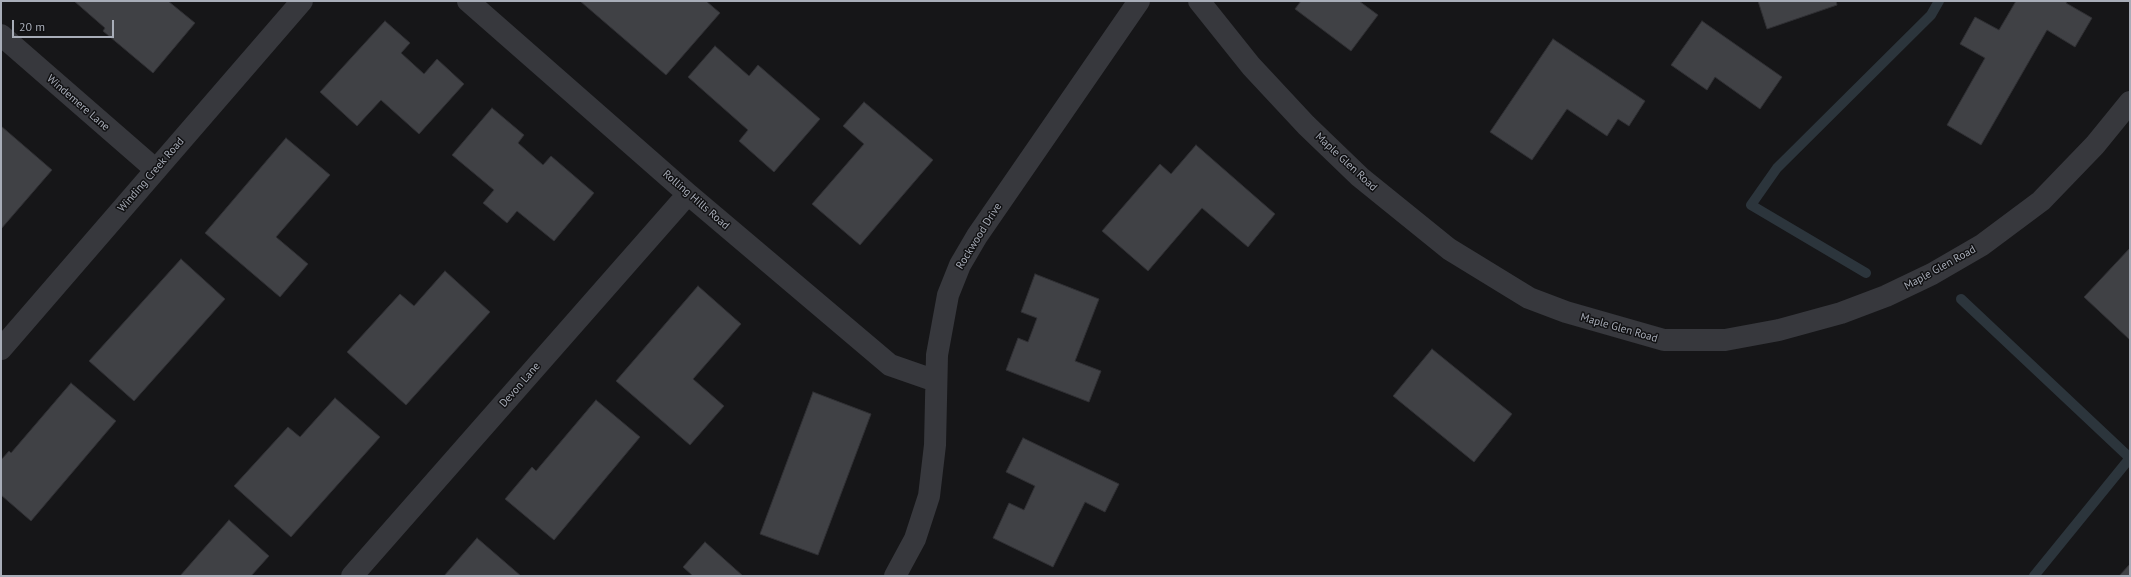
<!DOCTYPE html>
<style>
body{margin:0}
#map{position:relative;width:2131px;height:577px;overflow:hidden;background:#161618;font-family:"PT Sans",sans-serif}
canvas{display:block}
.frame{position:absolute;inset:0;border:2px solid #a8adb8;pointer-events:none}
.scale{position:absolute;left:12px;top:20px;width:102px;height:18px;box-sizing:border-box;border:2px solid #a8adb8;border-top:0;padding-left:5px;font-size:12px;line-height:14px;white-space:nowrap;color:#a8adb8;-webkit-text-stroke:3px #111113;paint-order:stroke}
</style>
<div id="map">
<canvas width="2131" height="577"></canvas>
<div class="frame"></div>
<div class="scale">20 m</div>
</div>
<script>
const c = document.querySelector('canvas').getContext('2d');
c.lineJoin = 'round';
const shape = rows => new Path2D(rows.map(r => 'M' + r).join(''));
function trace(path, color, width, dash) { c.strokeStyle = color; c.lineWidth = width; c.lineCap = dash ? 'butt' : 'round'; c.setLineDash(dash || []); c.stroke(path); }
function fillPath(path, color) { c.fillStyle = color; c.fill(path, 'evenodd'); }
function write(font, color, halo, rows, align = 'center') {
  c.font = font + ' "PT Sans",sans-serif'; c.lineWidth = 3; c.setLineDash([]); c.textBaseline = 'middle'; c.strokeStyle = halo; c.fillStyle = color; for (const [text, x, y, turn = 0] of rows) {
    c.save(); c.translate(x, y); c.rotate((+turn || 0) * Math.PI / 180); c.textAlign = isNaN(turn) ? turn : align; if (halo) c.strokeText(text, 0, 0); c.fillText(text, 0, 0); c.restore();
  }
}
trace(shape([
 [1866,273,1751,205,1777,168,1931,15,1939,1],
 [1961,299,2130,458],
 [2034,576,2130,458]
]), '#2c353c', 10);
const building = shape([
 [74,1,168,1,195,23,153,73,103,31,105,28,74,1],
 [580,1,706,1,720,13,666,75,580,1],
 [1301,1,1359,1,1378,15,1351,51,1295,9,1301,1],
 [1758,1,1836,1,1837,5,1767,29,1758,1],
 [2016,1,2067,1,2066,3,2092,18,2075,47,2047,30,1981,145,1947,125,1985,58,1960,44,1975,17,1999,30,2016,1],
 [385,21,410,43,401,53,424,74,437,59,464,84,419,134,381,100,357,126,320,92,385,21],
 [1702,21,1782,77,1760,109,1715,77,1707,90,1671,65,1702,21],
 [1553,39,1645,101,1629,126,1618,119,1607,136,1567,109,1532,160,1490,132,1553,39],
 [715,46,749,76,758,65,820,119,774,172,739,141,748,130,688,77,715,46],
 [864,102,933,160,860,245,812,204,864,144,843,126,864,102],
 [492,108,524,135,518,143,543,165,551,156,594,193,554,241,517,211,507,223,483,203,494,190,452,155,492,108],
 [1,126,52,170,1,229,1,126],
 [286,138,330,175,276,237,308,264,280,297,205,233,286,138],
 [1196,145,1275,214,1248,247,1202,208,1148,271,1102,231,1160,164,1171,174,1196,145],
 [2130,248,2130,340,2084,297,2130,248],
 [181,259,225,299,134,401,89,361,181,259],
 [445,271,490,312,406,405,347,352,400,294,414,306,445,271],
 [1035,274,1099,299,1075,361,1101,371,1089,402,1006,370,1018,338,1028,342,1037,318,1021,312,1035,274],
 [698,286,741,324,693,379,724,406,690,445,616,381,698,286],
 [1432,349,1512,414,1474,462,1393,396,1432,349],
 [71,383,116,421,31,521,1,495,1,460,9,451,11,453,71,383],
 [813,392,871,414,818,555,760,534,813,392],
 [335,398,380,437,291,537,234,486,288,427,300,437,335,398],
 [596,400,640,437,554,540,505,499,532,467,536,471,596,400],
 [1023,438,1119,484,1105,512,1085,502,1053,567,993,538,1009,503,1024,510,1035,486,1006,472,1023,438],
 [229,520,269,556,251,576,180,576,229,520],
 [477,538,521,576,444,576,477,538],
 [705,542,743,576,693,576,683,567,705,542],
 [2130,564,2130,576,2119,576,2130,564]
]);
fillPath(building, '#404145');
trace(building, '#303034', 1);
trace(shape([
 [468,1,688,194,890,365,936,381],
 [1199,1,1251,66,1306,125,1360,177,1449,249,1529,298,1566,312,1664,340,1725,340,1779,330,1841,313,1886,296,1932,274,1982,245,2041,201,2095,145,2130,102],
 [1,35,156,170],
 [1,349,302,1],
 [352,576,688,194],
 [895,576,915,539,929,496,935,445,937,355,948,295,960,265,977,236,1139,1]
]), '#37383d', 22);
write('11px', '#a8adb8', '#111113', [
 ["Windemere Lane",78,103,41],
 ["Maple Glen Road",1346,162,43],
 ["Winding Creek Road",151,175,-49],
 ["Rolling Hills Road",696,200,41],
 ["Rockwood Drive",979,236,-58],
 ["Maple Glen Road",1940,268,-29],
 ["Maple Glen Road",1619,328,16],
 ["Devon Lane",520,385,-49]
]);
</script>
